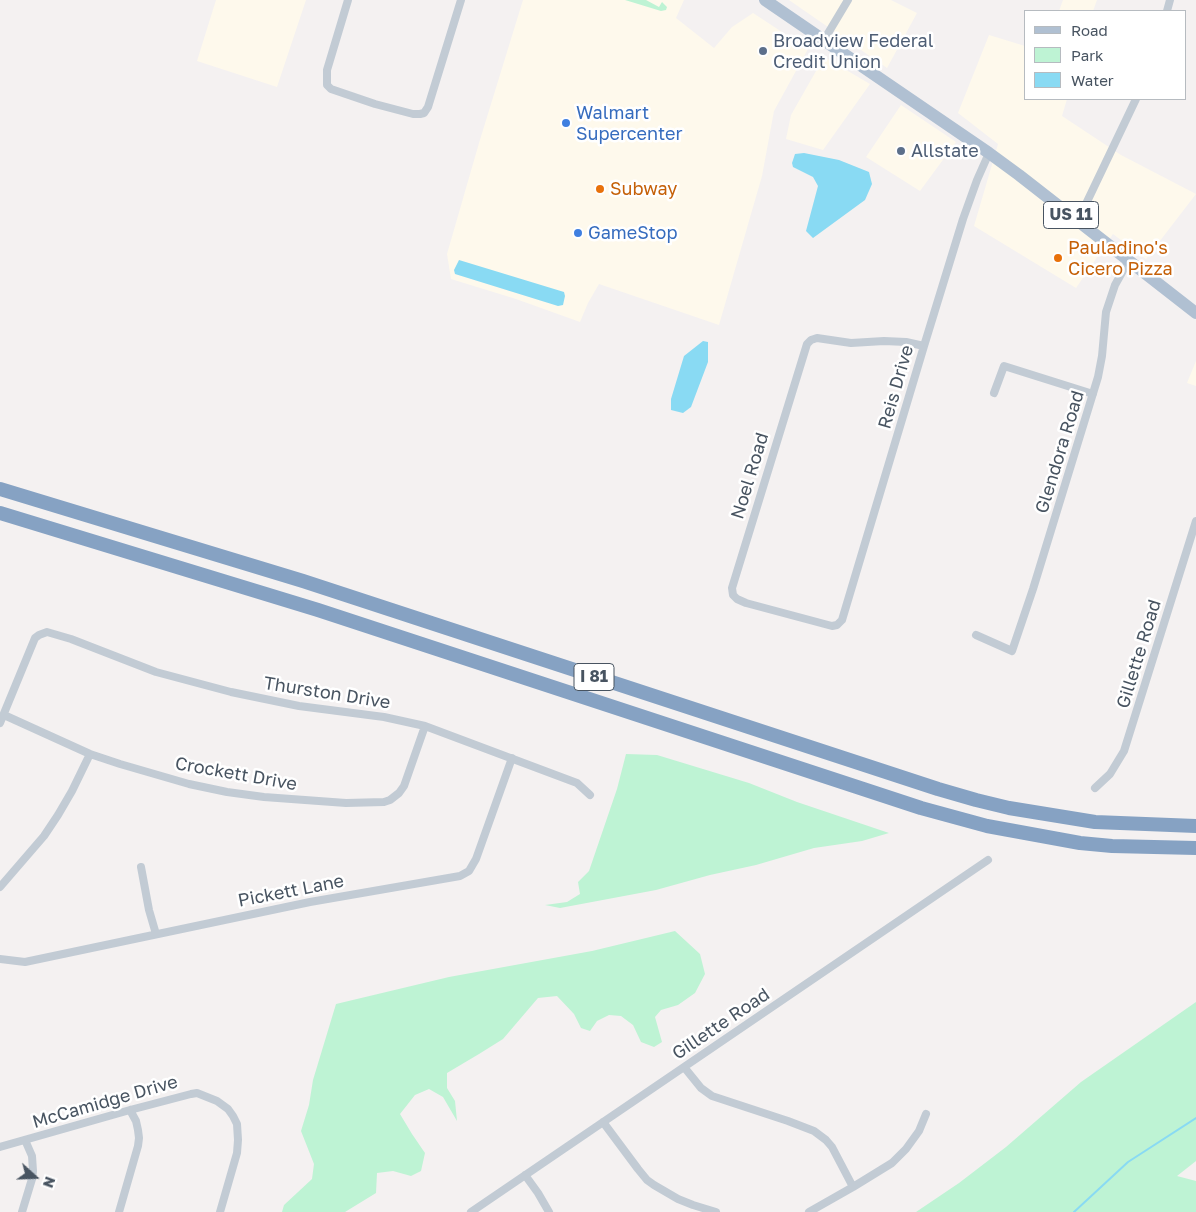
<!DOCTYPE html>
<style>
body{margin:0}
#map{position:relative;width:1196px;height:1212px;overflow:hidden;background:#f4f1f1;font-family:"Golos Text",sans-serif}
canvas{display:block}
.legend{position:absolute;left:1024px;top:10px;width:162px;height:90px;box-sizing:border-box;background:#fff;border:1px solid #b6bbc0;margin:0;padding:6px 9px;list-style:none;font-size:15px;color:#485461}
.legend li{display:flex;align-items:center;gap:10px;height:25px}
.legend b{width:25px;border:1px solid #b6bbc0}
.north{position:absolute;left:10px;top:1152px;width:50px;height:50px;-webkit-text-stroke:4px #fff;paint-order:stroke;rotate:110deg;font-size:14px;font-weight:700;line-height:20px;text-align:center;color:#485461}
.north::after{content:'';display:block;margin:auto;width:18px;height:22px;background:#485461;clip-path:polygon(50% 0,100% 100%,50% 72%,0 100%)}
</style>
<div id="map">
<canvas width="1196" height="1212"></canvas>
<ul class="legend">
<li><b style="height:6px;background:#b0c0d2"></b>Road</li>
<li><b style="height:14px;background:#bef3d4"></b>Park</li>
<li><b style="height:14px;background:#89daf3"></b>Water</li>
</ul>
<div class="north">N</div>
</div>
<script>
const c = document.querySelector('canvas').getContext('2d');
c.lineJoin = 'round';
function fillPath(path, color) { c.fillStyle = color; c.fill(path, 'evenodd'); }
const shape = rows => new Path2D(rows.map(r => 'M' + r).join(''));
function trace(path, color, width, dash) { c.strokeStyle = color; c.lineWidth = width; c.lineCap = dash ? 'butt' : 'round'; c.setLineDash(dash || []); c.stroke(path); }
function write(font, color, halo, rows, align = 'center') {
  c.font = font + ' "Golos Text",sans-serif'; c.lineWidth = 5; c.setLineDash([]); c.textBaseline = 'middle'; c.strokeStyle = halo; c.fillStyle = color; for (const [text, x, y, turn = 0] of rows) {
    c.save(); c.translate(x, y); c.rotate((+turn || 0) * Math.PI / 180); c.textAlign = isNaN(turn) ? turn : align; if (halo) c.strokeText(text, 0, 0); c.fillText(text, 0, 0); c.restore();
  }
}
fillPath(shape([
 [216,0,306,0,277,87,197,61],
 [523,0,684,0,676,18,714,48,732,27,753,13,808,49,774,111,762,176,719,325,599,284,588,303,580,322,516,299,451,279,447,254,479,143],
 [789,0,891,0,917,13,887,68],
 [1063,0,1097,0,1093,11,1059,11],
 [989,35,1025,46,1025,99,1067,99,1062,116,1121,155,1196,194,1146,259,1113,234,1076,288,974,226,998,144,958,113],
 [824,57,870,84,823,150,786,139,791,115],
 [901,105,956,142,920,191,866,157],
 [1196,361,1196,386,1187,383]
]), '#fef9ec');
fillPath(shape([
 [625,0,646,0,659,7,662,2,667,7,666,10,661,11],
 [626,754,657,755,749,783,797,802,889,833,862,841,814,848,756,865,710,875,656,890,560,908,545,905,567,902,580,894,578,882,589,871,617,789],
 [675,931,700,954,705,974,695,993,678,1005,661,1010,655,1017,662,1042,654,1047,641,1042,633,1025,621,1016,609,1015,597,1021,590,1031,581,1028,574,1014,557,996,538,998,503,1039,479,1054,447,1073,447,1088,455,1101,457,1121,443,1097,429,1089,415,1095,400,1114,412,1134,425,1153,421,1171,411,1176,393,1171,377,1173,376,1193,345,1212,282,1212,284,1205,312,1179,314,1164,301,1131,309,1105,313,1080,336,1004,449,977,592,951],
 [1196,1002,1196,1161,1177,1176,1196,1181,1196,1212,916,1212,959,1183,1006,1147,1081,1082]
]), '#bef3d4');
fillPath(shape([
 [804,153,839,160,869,172,872,184,865,200,813,238,806,231,818,186,813,177,793,167,792,163,795,154],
 [459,260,564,292,565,296,563,305,558,306,455,274,454,270],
 [703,341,708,342,708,362,691,407,683,413,671,410,671,399,684,356]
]), '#89daf3');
trace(shape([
 [1074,1212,1128,1162,1196,1118]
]), '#89daf3', 2);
trace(shape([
 [348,0,327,70,327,85,331,89,375,104,413,114,420,114,424,113,428,107,461,0],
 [1167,11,1170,0],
 [824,40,848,0],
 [1074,218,1081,213,1084,208,1136,99],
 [924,346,906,342,884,341,851,343,817,338,811,340,807,344,732,588,733,595,737,599,746,603,832,626,837,625,842,620,924,346,963,219,977,180,989,153],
 [994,393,1004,366,1093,394],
 [976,635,1012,651,1033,589,1098,377,1102,356,1106,312,1115,285,1129,260],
 [4,715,90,754,120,764,189,784,227,792,264,797,346,803,384,802,390,800,399,793,404,786,425,726],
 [0,723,35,638,39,635,47,632,71,639,156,672,231,692,299,706,384,717,425,726,577,783,590,795],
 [1095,788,1110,774,1124,751,1196,521],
 [141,867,149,910,156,934],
 [0,887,44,836,58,815,72,791,90,754],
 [0,959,25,962,310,902,460,876,469,871,476,859,512,758],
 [684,1067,701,1088,712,1096,788,1121,814,1131,826,1140,832,1147,853,1187],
 [603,1122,638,1169,647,1180,654,1185,678,1199,693,1205,716,1212],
 [0,1147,130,1110,191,1094,197,1093,217,1101,228,1109,233,1116,237,1124,238,1140,237,1153,220,1212],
 [525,1175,538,1193,549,1212],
 [22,1212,32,1179,33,1171,32,1156,25,1140],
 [119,1212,138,1146,139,1138,138,1130,136,1121,130,1110],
 [471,1212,988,860],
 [809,1212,853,1187,892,1163,906,1149,919,1131,926,1114]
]), '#c2cbd4', 8);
trace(shape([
 [765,0,989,153,1019,175,1196,313]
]), '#b0c0d2', 12);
trace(shape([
 [0,489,303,581,938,789,976,800,1009,808,1095,822,1196,826],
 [0,513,318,610,921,808,987,826,1080,843,1112,846,1196,848]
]), '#86a2c3', 14);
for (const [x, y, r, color] of [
 [763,51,5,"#5c6f8a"],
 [566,123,5,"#3f7fe0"],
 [901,151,5,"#5c6f8a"],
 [600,189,5,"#e8710a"],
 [578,233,5,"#3f7fe0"],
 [1058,258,5,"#e8710a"]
]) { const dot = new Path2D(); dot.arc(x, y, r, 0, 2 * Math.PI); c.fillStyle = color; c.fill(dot); trace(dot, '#fff', 2); }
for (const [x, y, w] of [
 [1071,215,55],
 [594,677,40]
]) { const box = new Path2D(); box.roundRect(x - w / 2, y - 13.5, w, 27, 4); c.fillStyle = '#fff'; c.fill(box); trace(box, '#485461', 1); }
write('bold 16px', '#485461', null, [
 ["US 11",1071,215],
 ["I 81",594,677]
]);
write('18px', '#4e5e75', '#fff', [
 ["Broadview Federal",773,41],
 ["Credit Union",773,62],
 ["Allstate",911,151]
], 'left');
write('18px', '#366cbe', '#fff', [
 ["Walmart",576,113],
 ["Supercenter",576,134],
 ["GameStop",588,233]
], 'left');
write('18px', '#c56008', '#fff', [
 ["Subway",610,189],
 ["Pauladino's",1068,248],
 ["Cicero Pizza",1068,269]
], 'left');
write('18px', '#485461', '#fff', [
 ["Reis Drive",896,387,-74],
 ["Glendora Road",1060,452,-73],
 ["Noel Road",750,476,-73],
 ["Gillette Road",1139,654,-73],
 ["Thurston Drive",327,693,9],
 ["Crockett Drive",236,774,10],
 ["Pickett Lane",291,891,-11],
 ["Gillette Road",721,1024,-34],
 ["McCamidge Drive",105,1102,-16]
]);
</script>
